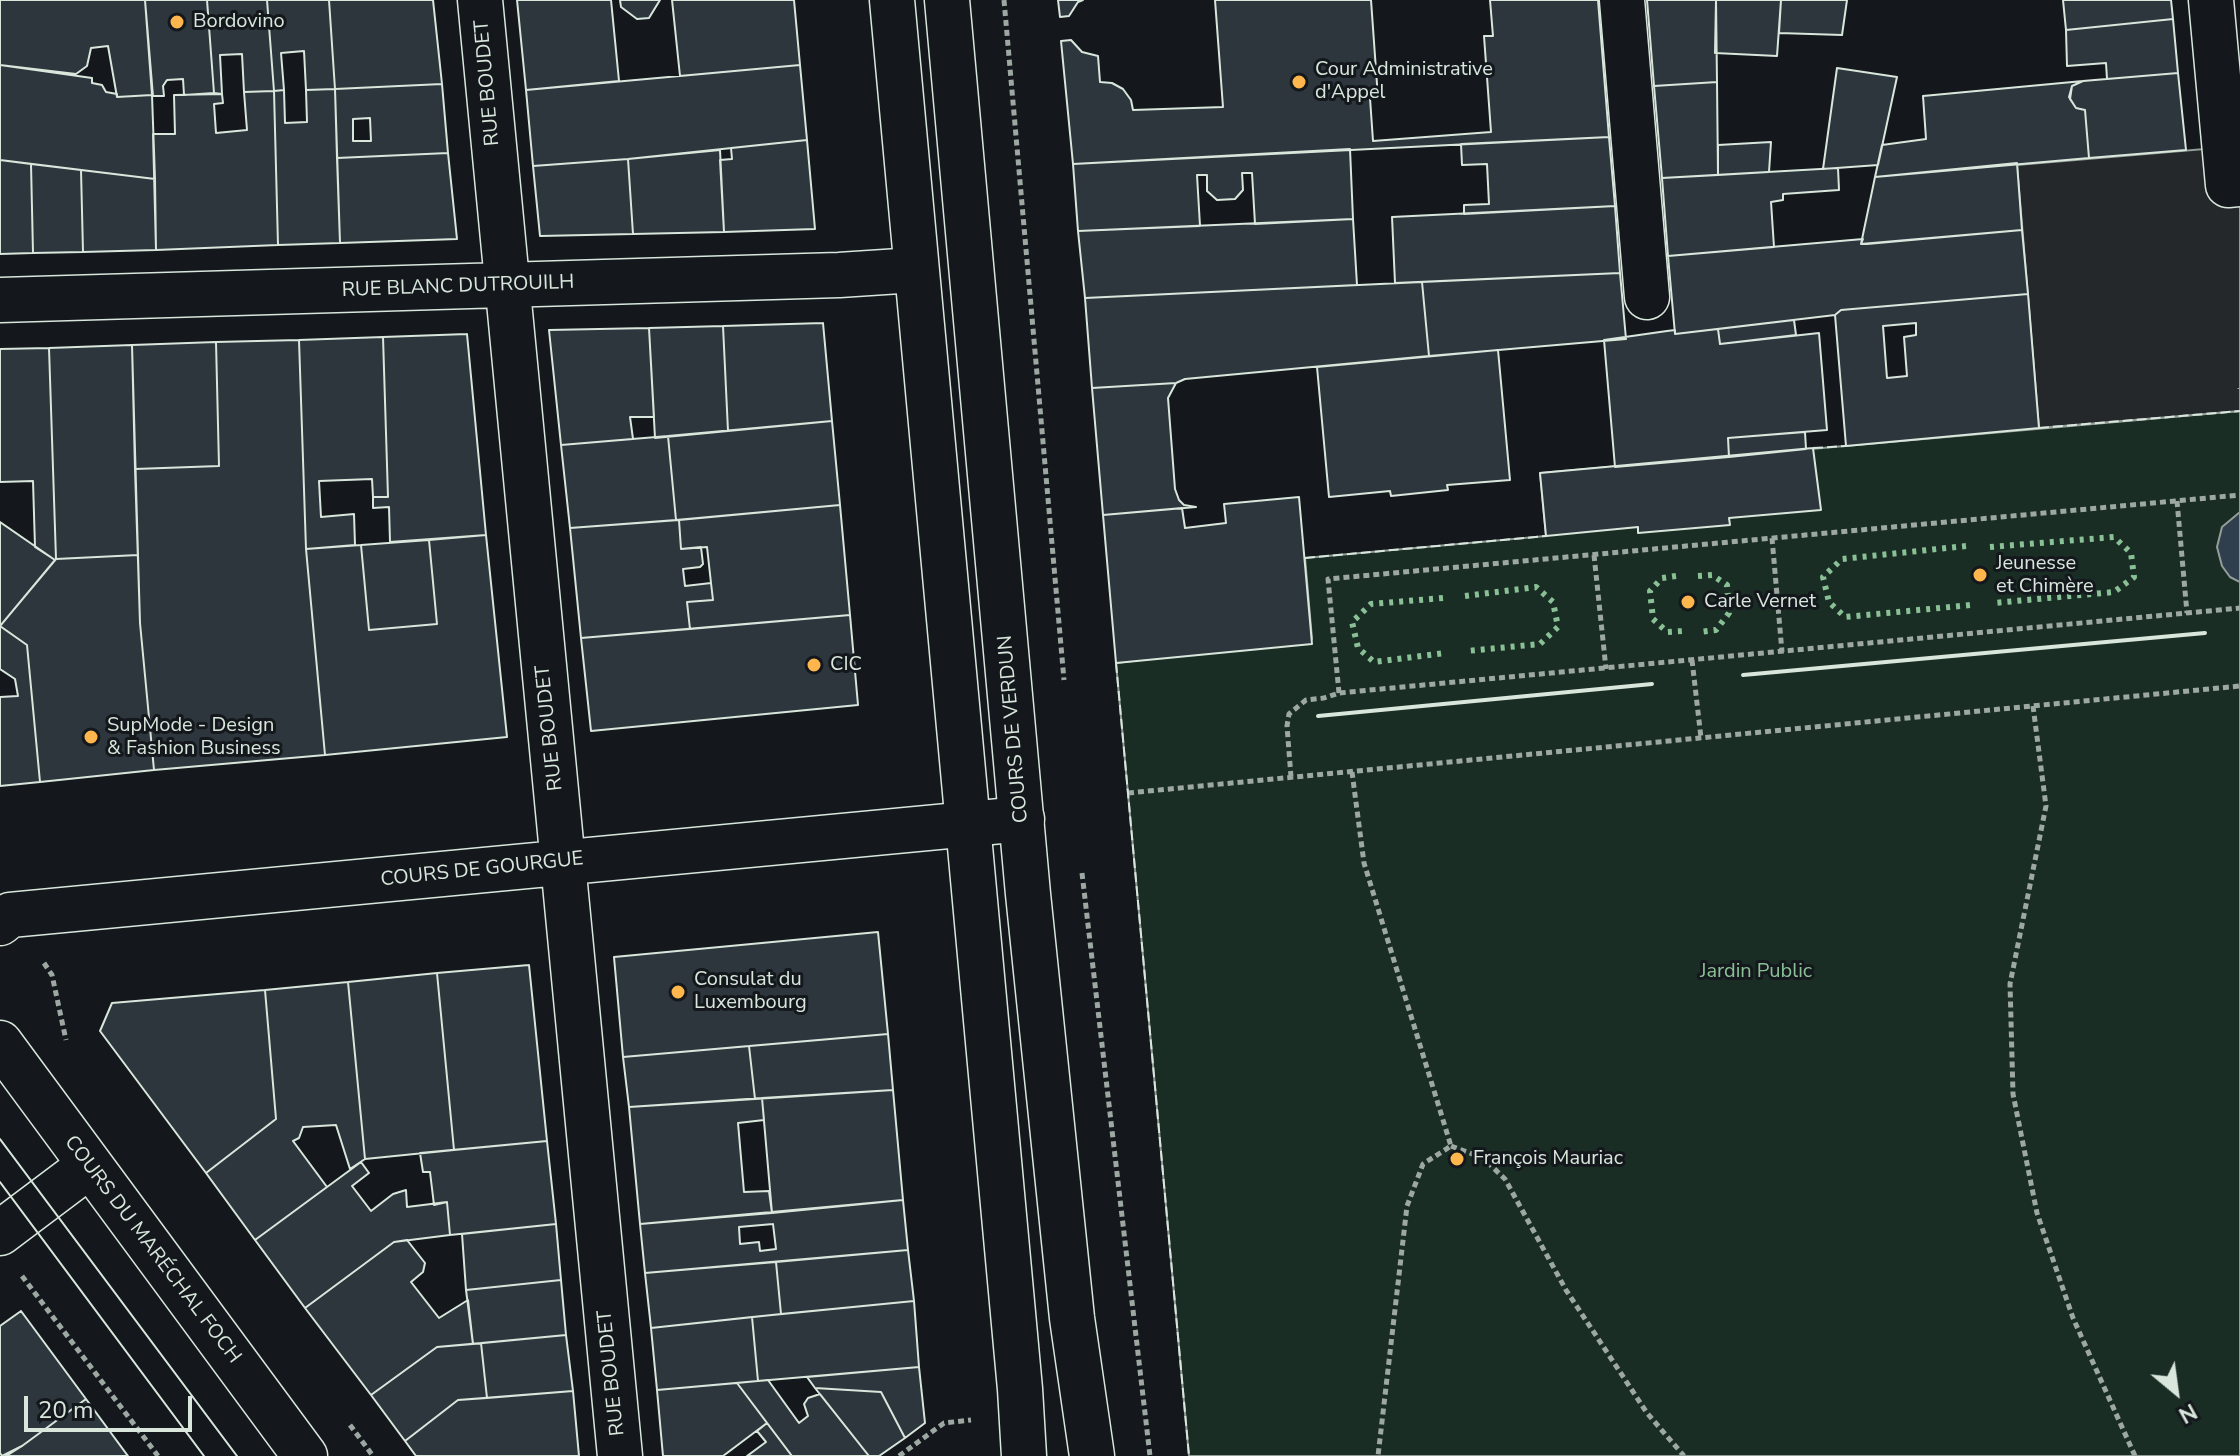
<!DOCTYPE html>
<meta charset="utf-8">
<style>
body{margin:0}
#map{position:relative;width:2240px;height:1456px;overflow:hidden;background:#14181c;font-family:"Nunito Sans",sans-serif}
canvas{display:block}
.north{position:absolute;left:2136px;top:1352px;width:80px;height:80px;-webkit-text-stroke:6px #14181c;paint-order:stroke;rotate:151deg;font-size:22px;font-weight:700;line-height:32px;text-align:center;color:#d8e6dc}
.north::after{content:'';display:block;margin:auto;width:28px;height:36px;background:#d8e6dc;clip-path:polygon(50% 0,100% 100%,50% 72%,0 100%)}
.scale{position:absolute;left:24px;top:1396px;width:168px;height:36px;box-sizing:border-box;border:4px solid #d8e6dc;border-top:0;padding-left:10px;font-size:24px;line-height:28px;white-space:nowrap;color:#d8e6dc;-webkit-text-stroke:6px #14181c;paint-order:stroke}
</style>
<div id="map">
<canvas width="2240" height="1456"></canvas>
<div class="north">N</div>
<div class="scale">20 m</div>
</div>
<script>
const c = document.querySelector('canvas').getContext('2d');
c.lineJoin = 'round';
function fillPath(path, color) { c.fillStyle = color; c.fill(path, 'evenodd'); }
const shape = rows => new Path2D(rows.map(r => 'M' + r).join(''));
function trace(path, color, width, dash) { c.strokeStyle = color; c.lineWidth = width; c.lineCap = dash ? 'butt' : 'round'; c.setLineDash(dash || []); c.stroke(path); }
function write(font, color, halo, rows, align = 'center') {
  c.font = font + ' "Nunito Sans",sans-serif'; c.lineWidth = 6; c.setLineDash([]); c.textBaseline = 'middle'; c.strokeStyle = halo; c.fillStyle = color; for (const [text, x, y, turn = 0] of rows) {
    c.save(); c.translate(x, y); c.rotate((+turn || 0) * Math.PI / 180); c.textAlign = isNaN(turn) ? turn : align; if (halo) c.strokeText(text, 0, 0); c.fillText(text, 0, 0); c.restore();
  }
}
const green = shape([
 [2240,411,2240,1456,1189,1456,1116,663,1312,639,1305,558,1546,536,1540,473,2240,411]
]);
fillPath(green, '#1a2d24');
trace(green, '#939e99', 2);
const parking = shape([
 [2240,146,2240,411,2039,428,2017,165,2240,146]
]);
fillPath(parking, '#24282b');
trace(parking, '#939e99', 2);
const water = shape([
 [2240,512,2240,582,2230,577,2222,566,2217,547,2222,527,2240,512]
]);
fillPath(water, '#2f3f4d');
trace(water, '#939e99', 2);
const building = shape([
 [0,0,145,0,152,95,117,97,108,46,91,48,87,66,76,74,0,65,0,0],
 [145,0,207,0,214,93,184,95,183,79,167,80,163,86,164,96,153,96,145,0],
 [207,0,267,0,274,91,244,92,242,54,220,55,222,94,214,93,207,0],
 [267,0,329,0,335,89,306,90,304,51,281,53,284,90,274,91,267,0],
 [329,0,433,0,442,84,335,89,329,0],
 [517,0,611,0,619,81,526,90,517,0],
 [620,0,660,0,649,18,637,19,621,7,620,0],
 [672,0,794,0,800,65,680,76,672,0],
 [1058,0,1083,0,1078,2,1069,16,1060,17,1058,0],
 [1215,0,1371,0,1378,98,1370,98,1373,141,1491,132,1484,36,1493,36,1490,0,1598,0,1609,137,1073,164,1061,41,1071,40,1082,52,1098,56,1100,82,1112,83,1123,89,1131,100,1133,110,1223,107,1215,0],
 [1647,0,1716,0,1717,82,1654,86,1647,0],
 [1716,0,1781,0,1777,56,1715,53,1716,0],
 [1781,0,1847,0,1842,35,1779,33,1781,0],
 [2063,0,2171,0,2173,19,2066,30,2063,0],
 [2173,19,2178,73,2107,79,2106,63,2067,66,2066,30,2173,19],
 [0,65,92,78,92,83,102,85,106,92,117,94,117,97,152,95,155,179,0,160,0,65],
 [800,65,807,140,628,159,533,166,526,90,800,65],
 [1837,68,1897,77,1878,165,1823,169,1837,68],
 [2178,73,2186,150,2089,158,2085,110,2076,108,2070,99,2072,86,2083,81,2178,73],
 [2083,81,2072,86,2069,97,2076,108,2085,110,2089,158,1875,177,1882,145,1926,139,1923,96,2083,81],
 [1717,82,1718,175,1662,178,1654,86,1717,82],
 [442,84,448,153,337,158,335,89,442,84],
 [370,118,371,141,353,141,353,119,370,118],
 [335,89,340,243,278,245,274,91,284,90,285,123,307,122,306,90,335,89],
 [274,91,278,245,156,250,153,134,175,134,174,95,222,94,223,103,214,104,216,133,247,130,244,92,274,91],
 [1609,137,1615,206,1464,214,1464,205,1489,204,1487,164,1462,165,1461,144,1609,137],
 [807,140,815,229,724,232,720,160,732,159,731,148,807,140],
 [1771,142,1769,172,1718,175,1718,145,1771,142],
 [1350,149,1353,219,1255,224,1252,173,1242,173,1243,190,1235,199,1217,200,1207,191,1207,175,1197,175,1200,226,1078,231,1073,164,1350,149],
 [720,150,724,232,633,234,628,159,720,150],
 [448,153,457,239,340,243,337,158,448,153],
 [628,159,633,234,540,236,533,166,628,159],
 [0,160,31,164,33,253,0,254,0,160],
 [2017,163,2022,230,1861,244,1875,177,2017,163],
 [31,164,81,170,83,252,33,253,31,164],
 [1838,168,1839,190,1783,194,1783,200,1771,202,1774,247,1668,256,1662,178,1838,168],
 [81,170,155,179,156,250,83,252,81,170],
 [1615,206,1620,273,1395,283,1392,217,1615,206],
 [1353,219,1357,285,1085,298,1078,231,1353,219],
 [2022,230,2028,294,1841,310,1835,315,1675,334,1668,256,1863,239,1861,244,1867,244,2022,230],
 [1620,273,1626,339,1429,356,1422,282,1620,273],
 [1422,282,1429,356,1185,379,1176,383,1092,388,1085,298,1422,282],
 [2028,294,2039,428,1846,446,1835,315,1841,310,2028,294],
 [1916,323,1916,335,1904,337,1907,376,1887,378,1883,326,1916,323],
 [1794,320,1796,335,1720,344,1718,329,1794,320],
 [823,323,832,421,728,431,723,326,823,323],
 [723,326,728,431,655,438,649,328,723,326],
 [649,328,654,417,630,417,633,439,561,445,549,330,649,328],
 [1718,329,1720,344,1819,333,1827,430,1728,438,1729,457,1615,467,1604,340,1667,331,1675,330,1675,334,1718,329],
 [467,334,486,535,390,542,389,507,373,508,373,497,388,497,383,337,467,334],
 [383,337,388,497,373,497,372,479,319,481,321,517,354,514,355,545,306,549,299,340,383,337],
 [299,340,306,549,325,755,154,770,140,623,135,469,219,466,216,342,299,340],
 [216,342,219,466,135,469,132,345,216,342],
 [132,345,138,555,56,559,49,348,132,345],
 [49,348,56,559,55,560,35,547,33,481,0,482,0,349,49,348],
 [1498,350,1510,480,1447,485,1448,490,1391,496,1390,491,1329,497,1317,367,1498,350],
 [1176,383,1168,398,1175,489,1179,500,1184,505,1196,507,1103,515,1092,388,1176,383],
 [832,421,840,505,676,520,668,436,832,421],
 [1805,432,1806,449,1729,457,1728,438,1805,432],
 [668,436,676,520,570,528,561,445,668,436],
 [1813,448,1821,510,1729,518,1730,525,1638,533,1638,527,1546,536,1540,473,1813,448],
 [1299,497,1312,644,1116,663,1103,515,1182,508,1185,528,1226,523,1224,504,1299,497],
 [840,505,850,615,690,629,687,602,713,600,711,583,707,547,681,549,679,520,840,505],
 [679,520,681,549,701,547,703,564,700,567,683,569,685,586,711,583,713,600,687,602,690,629,581,638,570,528,679,520],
 [0,522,55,560,0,626,0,522],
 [486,535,507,737,325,755,306,549,361,545,369,630,437,624,429,540,486,535],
 [429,540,437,624,369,630,361,545,429,540],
 [138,555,140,623,154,770,40,782,27,645,0,626,56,559,138,555],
 [850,615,858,705,591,731,581,638,850,615],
 [0,626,27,645,40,782,0,786,0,697,18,696,15,679,0,669,0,626],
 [878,932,888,1034,623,1057,614,957,878,932],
 [529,965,547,1141,454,1150,437,973,529,965],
 [437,973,454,1150,365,1159,348,982,437,973],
 [348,982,365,1159,350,1169,336,1125,303,1127,299,1138,293,1141,327,1187,255,1240,206,1173,276,1119,265,990,348,982],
 [265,990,276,1119,206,1173,100,1031,112,1003,265,990],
 [888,1034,893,1090,755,1099,749,1046,888,1034],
 [749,1046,755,1099,629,1107,623,1057,749,1046],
 [893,1090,903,1200,772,1213,762,1098,893,1090],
 [762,1098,764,1120,738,1123,744,1192,769,1191,772,1213,640,1224,629,1107,762,1098],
 [547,1141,556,1224,450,1235,447,1202,434,1205,430,1172,423,1172,420,1153,547,1141],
 [361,1162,369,1173,352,1186,371,1211,393,1194,406,1190,407,1207,447,1202,450,1235,394,1242,305,1308,255,1240,361,1162],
 [903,1200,908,1250,645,1273,640,1224,903,1200],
 [773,1224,776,1249,760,1251,759,1242,740,1244,739,1227,773,1224],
 [556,1224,561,1280,466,1290,462,1234,556,1224],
 [407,1240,425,1263,423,1272,411,1282,439,1318,468,1300,473,1344,437,1347,371,1395,305,1308,394,1242,407,1240],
 [908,1250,914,1301,781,1314,776,1262,908,1250],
 [776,1262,781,1314,651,1328,645,1273,776,1262],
 [561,1280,566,1335,473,1344,466,1290,561,1280],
 [914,1301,919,1367,758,1381,752,1317,914,1301],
 [21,1311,86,1399,22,1446,2,1456,0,1453,0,1326,21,1311],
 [752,1317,758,1381,657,1390,651,1328,752,1317],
 [566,1335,573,1391,487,1398,481,1343,566,1335],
 [481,1343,487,1398,458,1400,405,1441,371,1395,437,1347,481,1343],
 [919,1367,925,1423,905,1438,881,1392,815,1388,807,1377,919,1367],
 [768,1380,799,1423,808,1416,804,1404,808,1398,820,1394,869,1456,792,1456,737,1383,768,1380],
 [737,1383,767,1423,723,1456,663,1456,657,1390,737,1383],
 [815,1388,881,1392,905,1438,879,1456,869,1456,815,1388],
 [573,1391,579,1456,416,1456,405,1441,458,1400,573,1391],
 [86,1399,128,1456,6,1456,22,1446,86,1399],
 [767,1423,792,1456,747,1456,766,1442,757,1431,767,1423]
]);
fillPath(building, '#2c363c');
trace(building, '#d8e6dc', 2);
const minor = shape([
 [480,0,620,1456],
 [1622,0,1647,297],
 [2211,0,2228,185,2240,184],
 [0,300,839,275,915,270],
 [0,923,10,915,1022,819],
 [0,1043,305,1456],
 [0,1233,89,1166]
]);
const major = shape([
 [892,0,1020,1389,1024,1456],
 [947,0,1028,894,1072,1318,1092,1456]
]);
trace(minor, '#d8e6dc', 47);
trace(major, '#d8e6dc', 47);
trace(shape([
 [1004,0,1064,680],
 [2240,388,2240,389],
 [2177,501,2187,613],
 [1772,538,1782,652],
 [1594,555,1606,669],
 [1692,660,1701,738],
 [1339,693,1328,579,2240,495],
 [2033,706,2046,806,2010,984,2013,1094,2037,1213,2073,1318,2135,1456],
 [1352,772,1364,863,1451,1146,1423,1164,1407,1206,1378,1456],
 [1291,777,1287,726,1289,714,1306,700,1324,698,1339,693,2240,608],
 [1128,793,2240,686],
 [1082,873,1150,1456],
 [44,963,52,975,66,1040],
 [1451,1146,1483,1158,1505,1179,1566,1290,1647,1413,1684,1456],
 [22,1276,158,1456],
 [350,1425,373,1456],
 [899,1456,944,1423,971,1420]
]), '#9da8a2', 5, [6, 4]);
trace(minor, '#14181c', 44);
trace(major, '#14181c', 44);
trace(shape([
 [0,1139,237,1456],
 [0,1182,204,1456]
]), '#d8e6dc', 2);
trace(shape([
 [1966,546,1842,559,1823,577,1829,602,1845,617,1971,605],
 [1990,547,2114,537,2131,553,2134,577,2114,592,1994,603],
 [1676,576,1662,578,1650,591,1653,619,1667,632,1684,631],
 [1698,576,1712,575,1727,585,1729,613,1716,630,1700,632],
 [1465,596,1536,587,1553,602,1558,627,1540,644,1467,651],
 [1443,598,1371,604,1352,622,1358,648,1374,662,1445,653]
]), '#8ac095', 6, [4, 6]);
trace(shape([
 [2039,428,2240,411],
 [1813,448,1846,446],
 [1305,558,1546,536],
 [1116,663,1189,1456]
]), '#d8e6dc', 2, [10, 4]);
trace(shape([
 [1743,675,2205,633],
 [1318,716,1652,684]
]), '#d8e6dc', 4);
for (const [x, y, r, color] of [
 [177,22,8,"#ffb74d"],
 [1299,82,8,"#ffb74d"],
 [1980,575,8,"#ffb74d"],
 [1688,602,8,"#ffb74d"],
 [814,665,8,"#ffb74d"],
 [91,737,8,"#ffb74d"],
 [678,992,8,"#ffb74d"],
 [1457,1159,8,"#ffb74d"]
]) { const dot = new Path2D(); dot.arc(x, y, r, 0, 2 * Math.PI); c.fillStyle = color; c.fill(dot); trace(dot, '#14181c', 3); }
write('20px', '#d8e6dc', '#14181c', [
 ["Bordovino",193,22],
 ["Cour Administrative",1315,70],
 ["d'Appel",1315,93],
 ["Jeunesse",1996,564],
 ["et Chimère",1996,587],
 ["Carle Vernet",1704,602],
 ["CIC",830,665],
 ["SupMode - Design",107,726],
 ["& Fashion Business",107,749],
 ["Consulat du",694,980],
 ["Luxembourg",694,1003],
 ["François Mauriac",1473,1159]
], 'left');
write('20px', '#d8e6dc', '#14181c', [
 ["RUE BOUDET",488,83,-95],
 ["RUE BLANC DUTROUILH",458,287,-2],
 ["RUE BOUDET",550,728,-96],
 ["COURS DE VERDUN",1014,729,-95],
 ["COURS DE GOURGUE",482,870,-6],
 ["COURS DU MARÉCHAL FOCH",152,1250,53],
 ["RUE BOUDET",612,1373,-96]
]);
write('20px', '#8ac095', '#14181c', [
 ["Jardin Public",1756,972]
]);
</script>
